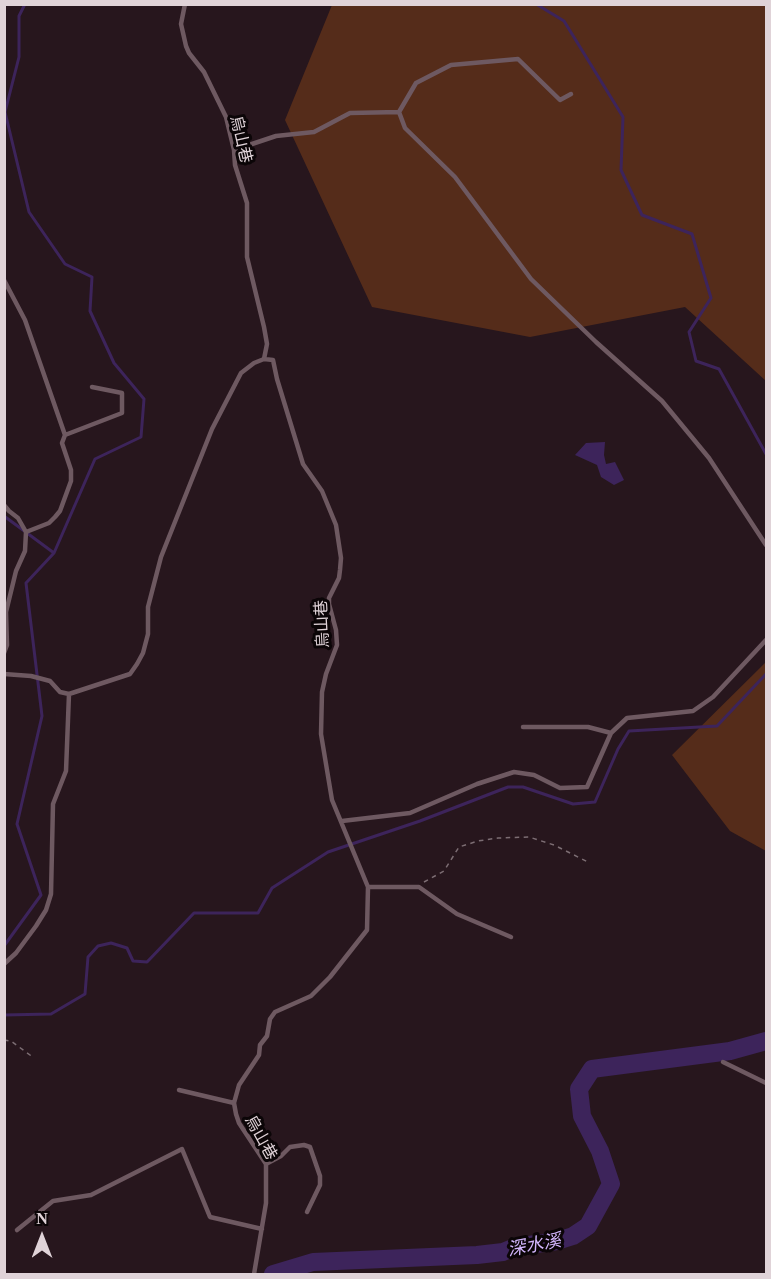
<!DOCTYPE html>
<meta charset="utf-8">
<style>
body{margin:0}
#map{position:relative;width:771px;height:1279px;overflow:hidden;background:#27161d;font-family:Georgia,serif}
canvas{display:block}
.frame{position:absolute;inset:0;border:6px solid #e0d3d8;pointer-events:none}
.north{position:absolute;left:12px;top:1207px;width:60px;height:60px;-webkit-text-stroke:4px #0b0507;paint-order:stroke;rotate:0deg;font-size:16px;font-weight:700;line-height:24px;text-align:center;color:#e0d3d8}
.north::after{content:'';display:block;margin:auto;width:21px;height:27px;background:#e0d3d8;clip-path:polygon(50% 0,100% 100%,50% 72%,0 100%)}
</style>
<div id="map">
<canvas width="771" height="1279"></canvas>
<div class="frame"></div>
<div class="north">N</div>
</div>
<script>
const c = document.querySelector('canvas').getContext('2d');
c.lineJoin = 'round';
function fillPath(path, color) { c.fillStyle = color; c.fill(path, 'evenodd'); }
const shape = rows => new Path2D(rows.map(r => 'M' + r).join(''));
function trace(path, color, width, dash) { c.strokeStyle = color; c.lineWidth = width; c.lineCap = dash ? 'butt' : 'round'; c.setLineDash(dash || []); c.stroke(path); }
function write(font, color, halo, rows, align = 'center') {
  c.font = font + ' Georgia,"Noto Sans TC",serif'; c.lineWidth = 6; c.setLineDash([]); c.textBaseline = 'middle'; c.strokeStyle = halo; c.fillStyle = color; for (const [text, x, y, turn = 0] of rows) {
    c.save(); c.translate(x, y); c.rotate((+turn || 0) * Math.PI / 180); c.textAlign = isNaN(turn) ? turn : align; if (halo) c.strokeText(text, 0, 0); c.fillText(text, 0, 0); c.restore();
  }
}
fillPath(shape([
 [332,5,766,5,766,381,685,307,530,337,372,307,285,120],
 [766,662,766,851,730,831,672,755]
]), '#552c1a');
fillPath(shape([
 [605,442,604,455,606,464,615,462,624,480,614,485,601,477,597,465,575,455,586,443]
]), '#3d245b');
trace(shape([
 [25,4,19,16,19,57,5,112,29,212,65,264,92,277,90,311,114,363,144,399,141,437,95,459,54,553],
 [536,4,564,21,623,117,621,170,642,215,692,234,711,298,689,332,696,361,719,369,766,454],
 [4,516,54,553,26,583,42,716,17,824,41,895,4,946],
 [4,1015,51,1014,85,994,88,957,98,946,111,943,127,948,133,961,147,962,194,913,258,913,272,888,328,852,420,821,508,787,523,787,573,804,595,802,618,749,629,731,717,726,766,674]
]), '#3d245b', 3);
trace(shape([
 [273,1274,313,1262,477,1255,503,1252,515,1247,557,1241,573,1236,588,1226,611,1184,600,1151,582,1116,579,1089,592,1069,730,1051,766,1041]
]), '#3d245b', 18);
trace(shape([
 [424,882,444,871,459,847,478,841,498,838,529,837,554,845,588,862],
 [4,1040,11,1041,34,1058]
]), '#7c6d73', 1.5, [4.5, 4.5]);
trace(shape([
 [185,4,181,24,186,46,189,53,204,72,226,117,234,150,235,165,247,203,247,257,264,327,267,344,264,359],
 [399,112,405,128,455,177,531,279,596,342,662,401,709,458,766,545],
 [234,150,276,136,314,132,350,113,399,112,416,83,451,65,518,59,560,100,571,94],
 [4,280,25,320,65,435],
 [4,505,9,511,18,518,26,532],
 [4,653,7,645,6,612,16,571,25,551,26,532,49,523,55,517,60,511,71,481,71,470,62,443,65,435,122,413,122,393,92,387],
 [4,674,31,676,50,681,60,692,69,694,66,771,53,804,51,894,46,910,36,926,16,953,4,964],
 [69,694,130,674,137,664,143,653,148,634,148,607,161,557,212,429,241,373,254,363,264,359,273,360,277,379,303,464,322,491,336,525,341,558,340,570,339,578,329,598,329,604,336,630,337,645,326,674,322,692,321,734,332,800,368,887,367,930,330,977,311,996,275,1012,270,1019,267,1036,260,1045,259,1055,239,1085,234,1103,236,1114,239,1123,266,1164,266,1203,254,1274],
 [523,727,588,727,611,733],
 [342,821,410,813,477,784,514,772,534,775,560,788,587,787,611,733,627,718,693,711,713,697,766,640],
 [368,887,419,887,457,914,511,937],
 [723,1062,766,1083],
 [179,1090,234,1103],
 [266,1164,281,1156,290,1147,304,1145,310,1147,320,1176,320,1185,307,1212],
 [17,1230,53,1201,91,1195,182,1149,210,1217,262,1229]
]), '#6e5961', 4.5);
write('16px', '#e0d3d8', '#0b0507', [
 ["烏山巷",242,139,77],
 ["烏山巷",321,624,-93],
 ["烏山巷",262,1137,61]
]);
write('italic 18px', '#d2b6fc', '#0b0507', [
 ["深水溪",534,1244,-11]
]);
</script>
